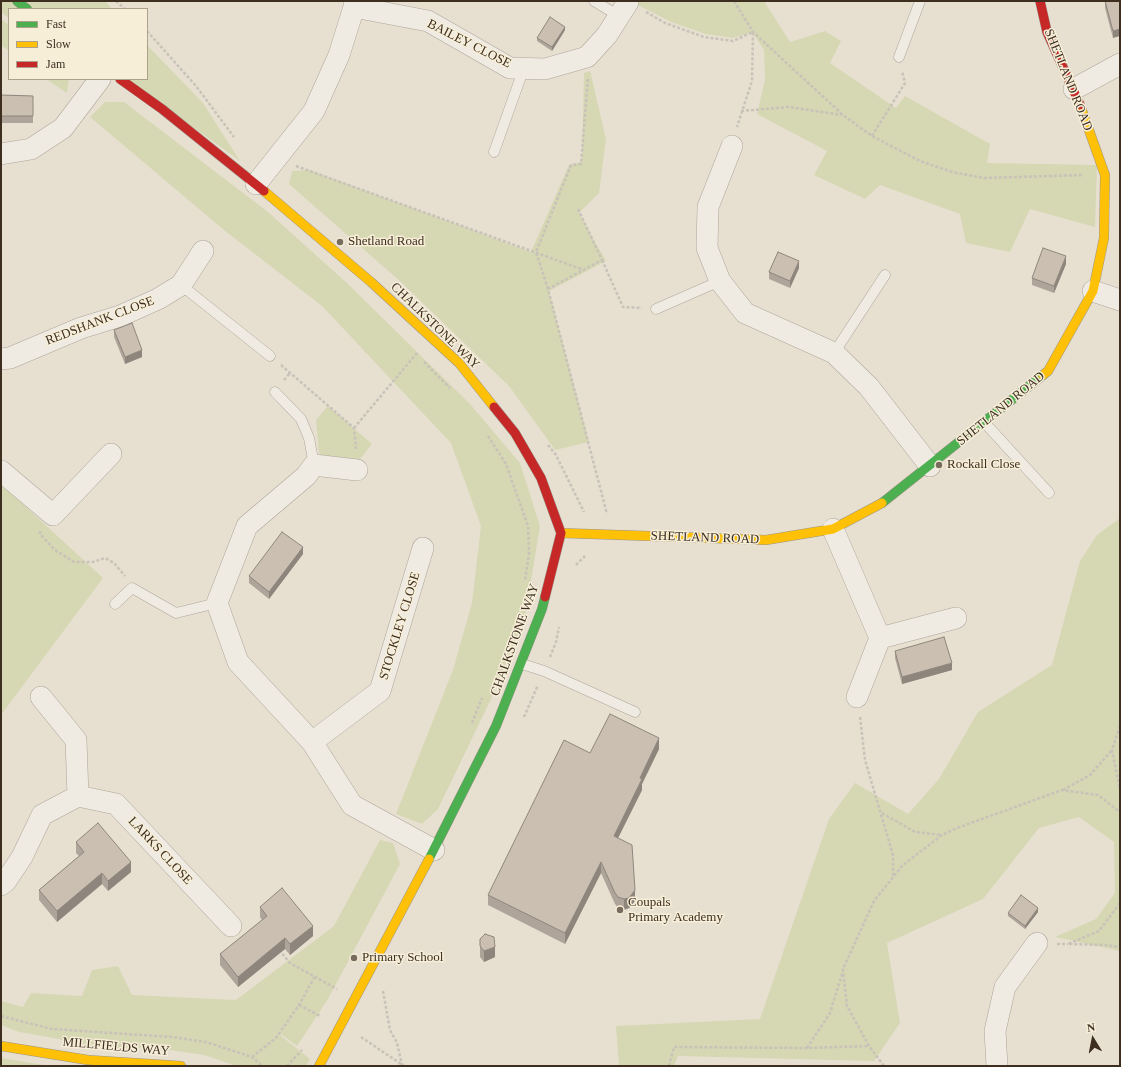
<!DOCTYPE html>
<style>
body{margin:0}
#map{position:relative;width:1121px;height:1067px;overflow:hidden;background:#e7e0d1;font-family:Georgia,serif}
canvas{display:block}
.frame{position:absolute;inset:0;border:2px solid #3d2e20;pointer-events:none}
.legend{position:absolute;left:8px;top:8px;width:140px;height:72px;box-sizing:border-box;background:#f7eed8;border:1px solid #ada18e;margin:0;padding:5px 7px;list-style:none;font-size:12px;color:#3d2e20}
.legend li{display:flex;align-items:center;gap:8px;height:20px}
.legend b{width:20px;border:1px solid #ada18e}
.north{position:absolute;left:1073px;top:1019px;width:40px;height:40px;-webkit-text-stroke:3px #f7eed8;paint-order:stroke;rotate:350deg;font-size:11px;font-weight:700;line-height:16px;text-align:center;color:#3d2e20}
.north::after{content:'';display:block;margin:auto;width:14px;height:18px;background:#3d2e20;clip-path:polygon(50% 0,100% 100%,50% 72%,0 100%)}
</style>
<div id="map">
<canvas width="1121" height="1067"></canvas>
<div class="frame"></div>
<ul class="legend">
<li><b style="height:5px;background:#4caf50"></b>Fast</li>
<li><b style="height:5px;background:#ffc107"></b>Slow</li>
<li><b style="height:5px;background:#c62828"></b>Jam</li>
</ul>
<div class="north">N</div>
</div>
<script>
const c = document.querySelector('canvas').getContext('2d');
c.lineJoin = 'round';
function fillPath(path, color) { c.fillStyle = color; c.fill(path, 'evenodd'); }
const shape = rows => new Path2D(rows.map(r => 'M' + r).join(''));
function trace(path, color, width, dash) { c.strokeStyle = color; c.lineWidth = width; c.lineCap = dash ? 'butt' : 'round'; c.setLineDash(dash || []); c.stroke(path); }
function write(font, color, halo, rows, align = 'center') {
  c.font = font + ' Georgia,serif'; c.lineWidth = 3; c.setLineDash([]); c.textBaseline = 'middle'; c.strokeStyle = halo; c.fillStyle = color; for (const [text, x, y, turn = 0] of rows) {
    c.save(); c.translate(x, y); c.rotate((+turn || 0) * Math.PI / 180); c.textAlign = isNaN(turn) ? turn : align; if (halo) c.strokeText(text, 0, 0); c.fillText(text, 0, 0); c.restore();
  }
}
fillPath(shape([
 [1,1,105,1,112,9,9,9,9,18,1,12],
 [764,1,790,42,825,31,841,41,830,63,896,108,905,96,990,144,987,163,1097,165,1095,227,1030,209,1010,252,966,243,960,214,880,185,865,199,814,175,827,151,757,114,765,80,764,50,752,32,733,38,706,34,671,22,632,2],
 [1,19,9,25,9,51,1,45],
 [147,45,203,103,240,161,127,79,147,79],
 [590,71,606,139,599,193,579,213,606,261,549,291,589,442,555,450,509,386,401,282,289,184,292,171,309,170,531,252,569,165,582,162,584,73],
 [46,79,69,79,67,93],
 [105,102,124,102,268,212,348,284,470,404,520,463,540,526,525,617,491,699,438,809,422,824,396,814,453,670,472,603,481,526,451,443,322,306,224,230,90,117],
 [328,406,372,444,361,458,351,464,323,459,319,452,316,420],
 [1,484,103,578,1,715],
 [1120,518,1120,951,1055,937,1096,919,1115,893,1114,842,1079,817,1039,828,983,899,887,943,900,1023,874,1061,678,1056,674,1066,619,1066,616,1026,760,1019,829,819,855,783,908,814,939,779,978,712,1052,665,1080,561,1097,535],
 [380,840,393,843,400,864,328,999,297,1046,281,1034,280,1035,310,1059,306,1066,237,1066,204,1055,149,1047,86,1049,59,1039,19,1032,1,1025,1,1001,23,1007,31,993,82,996,92,970,118,966,132,995,236,1000,334,926],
 [1,1058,50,1066,1,1066]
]), '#d6d7b3');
const lane = shape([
 [594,1,619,16],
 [899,57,920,1],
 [494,152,524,68],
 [181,285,270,356],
 [656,309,720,281],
 [834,353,885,275],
 [275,392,301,419,309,438,314,465],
 [984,422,1049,493],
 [115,604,132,588,176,613,217,603],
 [522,664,544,671,635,712]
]);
const street = shape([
 [354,7,428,21,510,68,545,69,587,57,607,35,628,2],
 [1074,89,1120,64],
 [732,146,708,207,707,248,720,281,745,313,834,353,869,387,930,466],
 [1,154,31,149,63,128,100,79],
 [256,184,314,111,339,55,354,7,355,1],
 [1093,291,1120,300],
 [1,359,10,358,81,328,120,316,158,299,181,285,203,251],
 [357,470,314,465,306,476,247,526,217,603,238,662,312,742,352,805,434,850],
 [1,471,53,515,111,454],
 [833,529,880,638],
 [880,638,956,618],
 [41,697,76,740,78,796],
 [857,697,880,638],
 [312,742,380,691,423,548],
 [1,885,6,881,22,857,42,815,78,796,116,804,231,926],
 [997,1066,995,1031,1005,987,1037,943]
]);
const fast = shape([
 [17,1,27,9],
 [882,503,1043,375],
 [429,859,496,726,542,609,545,597]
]);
const slow = shape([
 [264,191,371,282,459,363,494,407],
 [1043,375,1048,371,1093,291,1104,238,1105,175,1080,105],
 [561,533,766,540,833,529,882,503],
 [1,1046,88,1060,181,1066],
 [319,1066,429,859]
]);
const jam = shape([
 [1040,1,1047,32,1080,105],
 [120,79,162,109,264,191],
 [494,407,515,433,541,478,561,533,545,597]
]);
trace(lane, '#ada599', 11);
trace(street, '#ada599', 22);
trace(fast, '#9c958a', 10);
trace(slow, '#9c958a', 10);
trace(jam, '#9c958a', 10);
trace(shape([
 [116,1,125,9],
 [734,1,753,32,843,115,872,136,920,161,952,172,984,178,1084,175],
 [646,12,665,23,704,37,733,41,753,32,752,81,737,127],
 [147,31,196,86,234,137],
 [741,111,789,107,842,115],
 [872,136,905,83,902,71],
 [296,166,584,270],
 [578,209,602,260,548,289,607,514],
 [602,260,623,307,642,308],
 [548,289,536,252,571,165,581,164,588,77],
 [424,362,450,388],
 [281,365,354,428,356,449],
 [284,380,290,373],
 [354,428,417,353],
 [488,436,506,464,528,526,529,553,525,581],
 [548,445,556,455,584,512],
 [40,531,40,534,55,550,74,562,93,562,105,558,114,563,125,576],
 [576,565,585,556],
 [550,657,556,642,559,627],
 [524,717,538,685],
 [860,717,865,760,893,855,893,877],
 [472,723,482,698],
 [1120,726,1112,750,1120,790],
 [1063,790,1090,775,1112,750],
 [882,813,915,832,942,835],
 [1120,903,1099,931,1068,944,1106,945,1120,947],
 [1057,944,1068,944],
 [279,950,290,963,337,989],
 [383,991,390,1030,397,1043,402,1065,399,1066],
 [299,1005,320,1016],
 [1,1016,52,1029,172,1037,206,1042,252,1057,262,1066],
 [361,1037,404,1066],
 [807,1048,830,1013,843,971],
 [252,1057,276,1038,299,1005,315,976],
 [287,1066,302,1050],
 [669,1066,674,1047,807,1048,869,1046],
 [884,1066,869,1046,847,1006,843,969,874,901,903,865,942,835,957,828,1062,790,1098,795,1120,812]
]), '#c8c2b9', 2.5, [3, 2]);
trace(lane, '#efebe3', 10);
trace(street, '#efebe3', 21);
trace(fast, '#4caf50', 9);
trace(slow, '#ffc107', 9);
trace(jam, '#c62828', 9);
fillPath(shape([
 [1105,1,1120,1,1113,38,1105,8],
 [565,30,552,51,537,41,537,38],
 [1,95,33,96,33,123,1,123],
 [1066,264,1054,293,1032,285,1032,278],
 [799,268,790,288,769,279,769,272],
 [114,330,142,357,125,364,114,337],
 [303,554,269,599,249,583,249,576],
 [895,651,952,670,902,684,895,658],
 [659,749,642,784,642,790,618,838,635,901,629,908,624,910,618,908,615,904,601,873,565,944,488,905,488,895,590,753],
 [76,842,131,872,108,891,102,884,57,922,39,900,39,890,79,856,76,853],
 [260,907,313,936,290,955,285,949,238,987,220,965,220,954,262,920,260,917],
 [1038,912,1025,929,1008,916,1008,913],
 [480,939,495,957,484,962,480,957]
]), '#afa499');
fillPath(shape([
 [565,27,565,30,552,51,552,47],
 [1120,29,1120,36,1113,38,1113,31],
 [1066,256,1066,264,1054,293,1054,286],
 [799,261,799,268,790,288,790,281],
 [142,350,142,357,125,364,125,357],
 [303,547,303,554,269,599,269,592],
 [952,663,952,670,902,684,902,677],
 [659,738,659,749,642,784,642,790,614,846,614,836,640,778],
 [131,862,131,872,108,891,108,881],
 [601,862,601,873,565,944,565,933],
 [102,873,102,884,57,922,57,911],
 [635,890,635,901,629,908,624,910,624,899],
 [1038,908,1038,912,1025,929,1025,926],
 [313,926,313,936,290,955,290,944],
 [285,938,285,949,238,987,238,977],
 [495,947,495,957,484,962,484,951]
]), '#8e867d');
const building = shape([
 [1105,1,1120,1,1120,29,1113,31,1105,1],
 [550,17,565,27,552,47,537,38,550,17],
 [1,95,33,96,33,116,1,116,1,95],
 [1043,248,1066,256,1054,286,1032,278,1043,248],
 [778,252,799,261,790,281,769,272,778,252],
 [132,323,142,350,125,357,114,330,132,323],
 [282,532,303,547,269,592,249,576,282,532],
 [944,637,952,663,902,677,895,651,944,637],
 [610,714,659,738,640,778,642,779,614,836,632,845,635,890,629,898,624,899,618,897,615,893,601,862,565,933,488,895,564,740,590,753,610,714],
 [98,823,131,862,108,881,102,873,57,911,39,890,84,852,76,842,98,823],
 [282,888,313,926,290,944,285,938,238,977,220,954,267,916,260,907,282,888],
 [1021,895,1038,908,1025,926,1008,913,1021,895],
 [485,934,494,937,495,947,484,951,480,946,480,939,485,934]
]);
fillPath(building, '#cbbfb2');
trace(building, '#8e867d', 1);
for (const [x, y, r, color] of [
 [340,242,4,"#786c5e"],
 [939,465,4,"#786c5e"],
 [620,910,4,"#786c5e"],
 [354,958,4,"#786c5e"]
]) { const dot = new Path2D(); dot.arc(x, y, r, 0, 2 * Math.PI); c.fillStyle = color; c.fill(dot); trace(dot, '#f7eed8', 1.5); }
write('13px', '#3d2e20', '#f7eed8', [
 ["BAILEY CLOSE",469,44,27],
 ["SHETLAND ROAD",1068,80,68],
 ["REDSHANK CLOSE",100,321,-21],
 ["CHALKSTONE WAY",435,326,44],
 ["SHETLAND ROAD",1001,409,-39],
 ["SHETLAND ROAD",705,538,2],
 ["STOCKLEY CLOSE",400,626,-73],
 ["CHALKSTONE WAY",515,640,-70],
 ["LARKS CLOSE",160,851,47],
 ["MILLFIELDS WAY",116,1047,5]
]);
write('13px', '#3d2e20', '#f7eed8', [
 ["Shetland Road",348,242],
 ["Rockall Close",947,465],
 ["Coupals",628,903],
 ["Primary Academy",628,918],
 ["Primary School",362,958]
], 'left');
</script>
